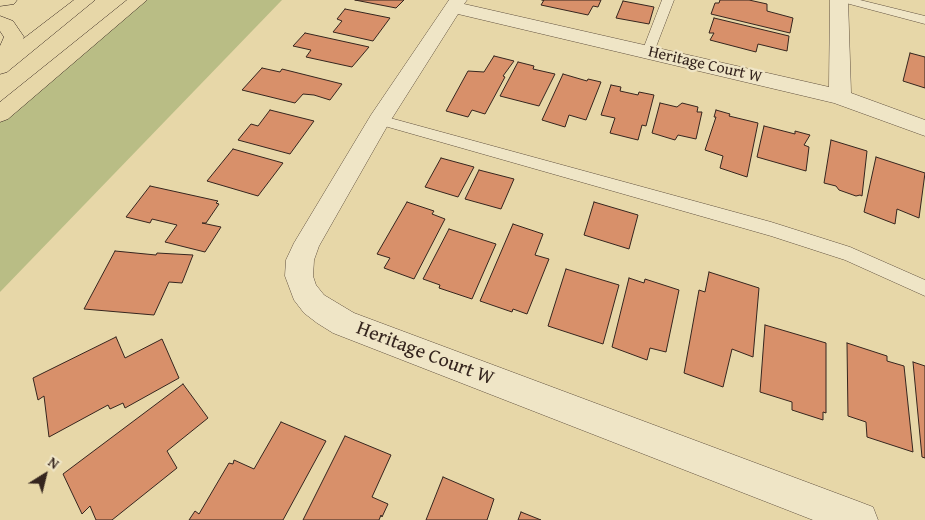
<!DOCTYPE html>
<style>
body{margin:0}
#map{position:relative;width:925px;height:520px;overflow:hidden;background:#e7d7a8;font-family:"Gentium Book Plus",serif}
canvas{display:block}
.north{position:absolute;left:20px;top:450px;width:50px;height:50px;-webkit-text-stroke:4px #efe5c6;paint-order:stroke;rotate:36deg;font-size:14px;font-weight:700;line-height:20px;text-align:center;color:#35251e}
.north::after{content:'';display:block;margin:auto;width:18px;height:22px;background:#35251e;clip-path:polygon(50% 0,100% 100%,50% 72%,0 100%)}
</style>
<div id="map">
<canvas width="925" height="520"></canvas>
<div class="north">N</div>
</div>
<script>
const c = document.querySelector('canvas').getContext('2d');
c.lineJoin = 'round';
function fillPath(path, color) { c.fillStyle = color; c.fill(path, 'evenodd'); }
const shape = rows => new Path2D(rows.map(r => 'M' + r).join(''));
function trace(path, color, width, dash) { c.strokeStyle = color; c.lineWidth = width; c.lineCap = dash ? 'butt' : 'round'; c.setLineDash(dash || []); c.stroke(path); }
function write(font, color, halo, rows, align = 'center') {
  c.font = font + ' "Gentium Book Plus",serif'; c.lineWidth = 4.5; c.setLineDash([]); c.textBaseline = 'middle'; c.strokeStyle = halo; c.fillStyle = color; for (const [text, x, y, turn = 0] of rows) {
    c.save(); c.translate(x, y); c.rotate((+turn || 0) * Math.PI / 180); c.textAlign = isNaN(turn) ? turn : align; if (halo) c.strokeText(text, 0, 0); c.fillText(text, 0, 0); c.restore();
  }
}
fillPath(shape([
 [138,0,282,0,0,292,0,114]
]), '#b9bd85');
const building = shape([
 [355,0,404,0,396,8,355,0],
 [542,0,601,0,598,7,593,6,588,15,541,5,544,0,542,0],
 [720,0,749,0,767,4,767,11,793,18,790,33,711,14,715,3,719,3,720,0],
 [623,1,654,7,649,24,616,18,623,1],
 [345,9,390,18,373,41,333,32,342,21,337,19,345,9],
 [714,18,789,36,787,51,758,44,756,52,710,40,714,33,709,33,714,18],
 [305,33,369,47,352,67,306,57,311,50,293,46,305,33],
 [910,53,925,57,925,88,903,81,910,53],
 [494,56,514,61,503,76,505,77,485,114,472,110,468,117,446,111,468,71,484,72,494,56],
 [518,62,534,66,533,69,555,74,539,106,500,96,518,62],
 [262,68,280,72,282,69,342,84,330,100,314,95,303,94,295,103,242,90,262,68],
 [563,74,587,81,588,79,601,82,586,120,569,115,565,127,542,120,563,74],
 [611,85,621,87,620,91,638,95,639,92,654,95,646,126,642,125,638,140,610,133,615,118,601,115,611,85],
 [660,103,677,107,682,103,698,107,697,112,702,112,696,139,678,135,675,140,652,133,660,103],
 [270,110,314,121,290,154,238,140,251,124,258,126,270,110],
 [716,110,730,114,729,116,758,123,747,177,720,168,723,156,705,150,716,117,714,117,716,110],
 [764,126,795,134,795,131,810,135,804,145,809,147,806,171,757,157,764,126],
 [831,140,867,151,862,196,860,195,856,196,839,190,836,186,824,183,831,140],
 [233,149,283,163,258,196,207,181,233,149],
 [876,157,925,173,919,218,897,209,895,224,864,212,876,157],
 [441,158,474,167,458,197,425,187,441,158],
 [479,170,514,179,501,209,465,199,479,170],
 [150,186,218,201,216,203,219,204,206,223,202,223,221,227,205,252,165,242,177,225,152,219,150,223,126,217,150,186],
 [407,202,434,211,432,214,445,219,414,279,384,268,390,258,377,254,407,202],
 [594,202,638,215,629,249,584,235,594,202],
 [513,224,543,234,535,255,549,259,527,314,513,309,512,312,480,301,513,224],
 [449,229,496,244,472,299,439,288,440,285,423,279,449,229],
 [115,251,156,255,157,253,193,255,182,283,169,282,154,315,84,309,115,251],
 [566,269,619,285,603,344,548,326,566,269],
 [709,272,759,288,753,357,732,349,723,387,684,373,699,290,705,292,709,272],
 [629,278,644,283,645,279,679,290,666,352,650,348,647,360,612,347,629,278],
 [765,325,826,343,826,413,823,412,823,420,792,410,792,402,760,392,765,325],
 [116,337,125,358,162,339,179,378,125,408,123,403,110,409,108,405,49,437,44,396,38,400,33,378,116,337],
 [847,343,887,356,887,361,904,366,913,452,867,437,866,422,848,416,847,343],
 [913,362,925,366,925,458,922,457,913,362],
 [183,384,208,418,167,451,177,468,112,520,96,520,90,506,82,514,63,474,183,384],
 [281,422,326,441,283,520,189,520,195,511,199,514,229,463,233,464,234,460,254,469,281,422],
 [345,436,391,455,372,497,388,504,382,517,381,515,379,520,303,520,345,436],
 [443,477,494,499,487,520,426,520,443,477],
 [521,512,541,520,518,520,521,512]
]);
fillPath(building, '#d8906a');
trace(building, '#35251e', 1);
const lane = shape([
 [662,0,674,0,654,52,648,56,643,55,642,52,662,0],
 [840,0,860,0,925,16,925,24,842,2,840,0],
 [379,115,771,222,850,247,925,280,925,296,845,260,771,236,374,123,372,120,374,117,379,115]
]);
const street = shape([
 [449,0,467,0,464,4,829,87,830,0,848,0,851,93,925,120,925,136,834,103,458,14,389,123,319,246,314,260,313,276,316,285,324,295,354,313,860,502,873,507,878,520,813,520,333,333,317,323,304,313,294,300,285,276,286,260,294,243,371,115,449,0]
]);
const primary = shape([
 [0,0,17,0,14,4,0,6,0,0],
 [74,0,95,0,7,72,0,74,0,46,4,37,0,31,0,16,13,21,24,37,23,39,74,0],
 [127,0,147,0,8,119,0,122,0,102,127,0]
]);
trace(lane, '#625240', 1);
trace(street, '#625240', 1);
trace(primary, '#35251e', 1);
fillPath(lane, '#efe5c6');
fillPath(street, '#efe5c6');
fillPath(primary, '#e7d7a8');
write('16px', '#35251e', '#efe5c6', [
 ["Heritage Court W",705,65,13]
]);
write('20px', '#35251e', '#efe5c6', [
 ["Heritage Court W",425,354,21]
]);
</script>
